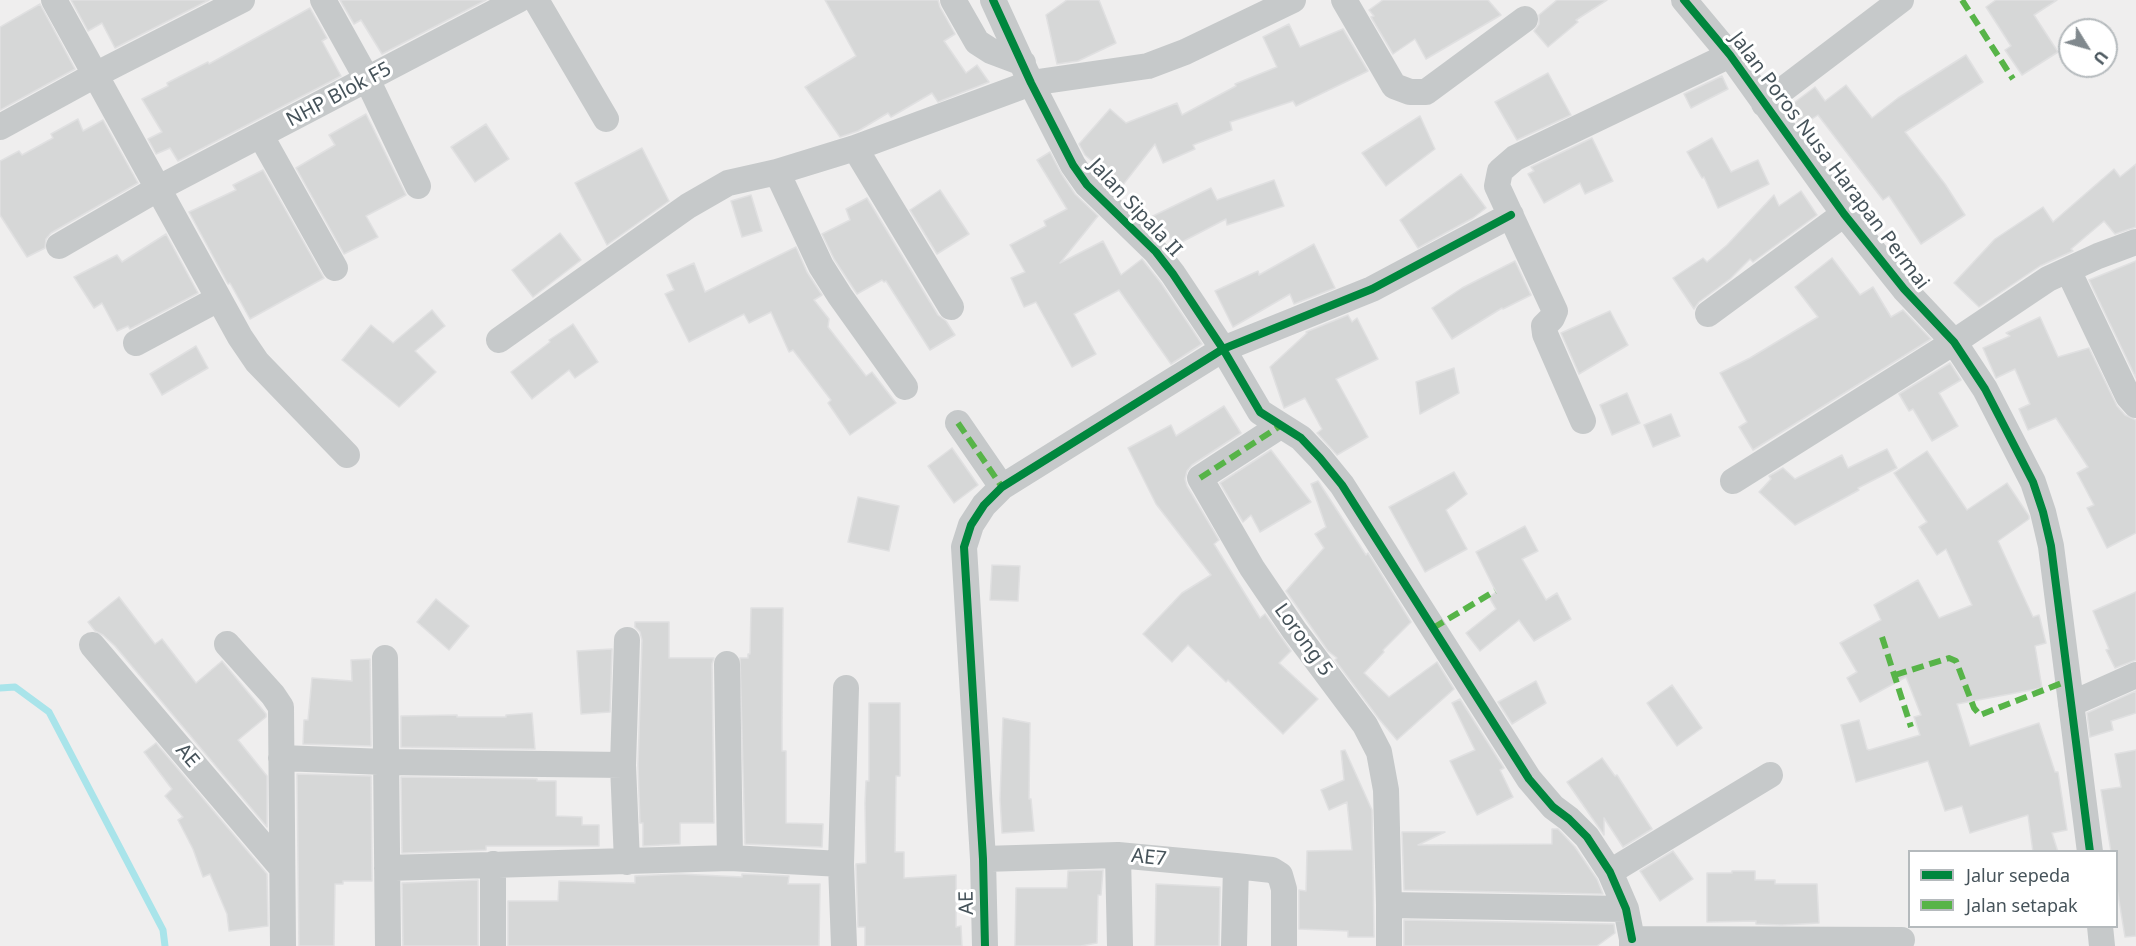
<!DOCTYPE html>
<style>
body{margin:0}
#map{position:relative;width:2136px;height:946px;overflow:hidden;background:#efeeee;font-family:"Noto Sans",sans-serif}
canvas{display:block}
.legend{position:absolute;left:1908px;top:850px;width:210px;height:78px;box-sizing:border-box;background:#fff;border:2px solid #b5babd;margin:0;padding:8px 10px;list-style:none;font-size:18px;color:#46535a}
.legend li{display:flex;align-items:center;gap:12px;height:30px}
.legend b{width:30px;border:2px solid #b5babd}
.north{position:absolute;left:2058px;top:18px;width:60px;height:60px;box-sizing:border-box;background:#fff;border:2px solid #b5babd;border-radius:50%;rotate:127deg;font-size:16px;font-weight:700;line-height:24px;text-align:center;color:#46535a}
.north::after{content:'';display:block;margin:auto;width:21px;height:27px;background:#81898e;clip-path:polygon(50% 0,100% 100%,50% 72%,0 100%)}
</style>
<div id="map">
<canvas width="2136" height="946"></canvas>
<ul class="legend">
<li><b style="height:8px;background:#00873e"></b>Jalur sepeda</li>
<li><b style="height:8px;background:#57b448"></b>Jalan setapak</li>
</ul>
<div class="north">U</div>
</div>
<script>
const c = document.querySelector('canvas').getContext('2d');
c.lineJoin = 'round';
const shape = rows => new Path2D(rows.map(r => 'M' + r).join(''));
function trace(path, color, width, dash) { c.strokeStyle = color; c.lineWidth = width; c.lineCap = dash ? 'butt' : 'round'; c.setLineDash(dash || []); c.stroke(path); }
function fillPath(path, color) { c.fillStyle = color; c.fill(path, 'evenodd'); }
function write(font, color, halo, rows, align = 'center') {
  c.font = font + ' "Noto Sans",sans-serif'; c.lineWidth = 6; c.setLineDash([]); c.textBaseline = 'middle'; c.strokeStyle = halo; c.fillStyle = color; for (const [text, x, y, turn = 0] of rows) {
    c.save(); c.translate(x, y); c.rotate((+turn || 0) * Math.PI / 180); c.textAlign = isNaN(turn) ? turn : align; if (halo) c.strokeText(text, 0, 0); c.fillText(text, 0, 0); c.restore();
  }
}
trace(shape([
 [0,688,15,687,49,712,163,930,165,946]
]), '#a9e4ea', 7);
const building = shape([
 [71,0,209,0,115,48,102,23,88,31,71,0],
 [340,0,486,0,382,54,361,20,354,24,340,0],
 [825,0,938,0,940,7,955,34,944,41,966,73,977,65,989,82,938,102,932,93,891,117,888,113,858,131,840,137,805,87,856,56,825,0],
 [1067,0,1099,0,1116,43,1078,61,1057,64,1046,15,1067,0],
 [1383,0,1488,0,1501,15,1426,59,1415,39,1393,54,1371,17,1374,16,1369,10,1383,0],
 [1557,0,1607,0,1576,20,1578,22,1548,47,1534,31,1539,24,1539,15,1557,0],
 [1996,0,2057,0,2034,15,2058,52,2022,75,2005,50,2011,46,1986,7,1996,0],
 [40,4,75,69,0,110,0,27,40,4],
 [310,8,327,38,322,41,341,76,178,161,170,148,156,154,148,139,162,132,142,99,168,86,167,83,208,62,209,64,310,8],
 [1289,24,1300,47,1343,29,1368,71,1296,106,1293,101,1230,122,1232,130,1193,145,1195,149,1163,163,1155,144,1122,186,1085,155,1079,144,1110,109,1126,123,1177,103,1182,115,1236,86,1235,84,1277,67,1263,37,1289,24],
 [1966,55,1983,82,1905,132,1945,184,1965,215,1921,244,1889,196,1883,200,1818,115,1800,127,1787,108,1815,87,1825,101,1846,85,1872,118,1898,98,1966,55],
 [1548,73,1571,115,1517,140,1495,102,1548,73],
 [1722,76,1728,89,1691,108,1684,94,1722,76],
 [366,114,406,195,366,216,378,237,344,254,296,168,335,145,329,135,366,114],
 [1420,116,1435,149,1386,186,1362,153,1420,116],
 [78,119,83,131,103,120,138,183,51,233,46,239,45,248,27,257,0,215,0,161,19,151,22,155,53,138,51,134,78,119],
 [486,124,509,159,475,182,451,147,486,124],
 [1592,138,1613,181,1585,194,1580,183,1544,203,1528,174,1534,171,1531,167,1592,138],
 [1712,138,1731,172,1758,160,1769,184,1718,208,1704,177,1702,178,1687,152,1712,138],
 [642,148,669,201,607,245,575,183,642,148],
 [1050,152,1061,173,1075,194,1098,216,1060,263,1103,241,1121,275,1142,259,1161,283,1202,344,1171,364,1119,290,1074,314,1096,354,1072,367,1036,302,1024,307,1011,278,1025,272,1010,245,1046,226,1044,221,1067,209,1037,160,1050,152],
 [2136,164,2136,227,2115,234,2104,221,2071,249,2073,251,2040,266,1979,307,1954,283,1995,239,2043,207,2053,222,2114,169,2120,177,2136,164],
 [263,170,324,278,250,319,230,283,228,284,189,212,236,190,233,185,263,170],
 [1461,174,1486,208,1473,218,1418,248,1400,220,1461,174],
 [1274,180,1284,206,1227,225,1226,219,1176,245,1151,217,1211,188,1217,200,1274,180],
 [940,190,969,234,937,254,910,210,940,190],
 [1801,191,1817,215,1753,262,1750,259,1730,279,1699,302,1694,309,1673,278,1703,258,1707,262,1727,245,1774,195,1779,206,1801,191],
 [751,195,762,231,742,237,731,201,751,195],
 [867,198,938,315,946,321,955,335,930,350,886,281,884,282,882,280,857,294,834,259,822,234,850,220,846,209,867,198],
 [560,233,581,260,533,297,512,270,560,233],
 [166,234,198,293,130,329,128,326,117,331,102,303,94,308,74,277,117,255,122,262,166,234],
 [1314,244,1335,288,1294,304,1290,294,1233,327,1215,291,1258,271,1259,275,1314,244],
 [796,247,807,272,822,295,814,300,829,319,828,327,866,376,872,372,896,403,850,435,828,403,831,400,793,350,789,352,771,312,749,323,744,314,689,342,665,294,674,290,667,275,694,263,705,292,796,247],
 [1832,258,1860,295,1873,287,1891,317,1903,310,1931,339,1753,450,1739,427,1747,422,1720,373,1750,358,1818,317,1795,287,1832,258],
 [1515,261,1531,295,1503,309,1502,308,1452,339,1432,308,1462,288,1515,261],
 [2136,261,2136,378,2089,280,2136,261],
 [432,310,445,326,415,351,436,372,399,407,342,360,371,325,393,343,432,310],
 [1610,311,1628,345,1579,374,1561,333,1610,311],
 [1348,315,1352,322,1357,318,1378,359,1336,379,1368,437,1337,455,1317,433,1322,429,1305,398,1284,408,1270,367,1307,333,1306,332,1348,315],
 [2040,317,2058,357,2089,348,2117,406,2125,415,2136,420,2136,533,2107,548,2087,508,2094,505,2077,473,2088,467,2056,418,2028,430,2019,409,2030,404,2015,369,1996,378,1983,348,2010,336,2006,333,2040,317],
 [573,324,598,362,575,378,569,370,532,399,511,372,550,342,549,340,573,324],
 [196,346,208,368,162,395,150,374,196,346],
 [1950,363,1961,380,1939,393,1958,426,1932,441,1913,409,1909,411,1899,394,1950,363],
 [1454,368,1459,393,1420,414,1416,382,1454,368],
 [1627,393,1640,423,1612,435,1600,405,1627,393],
 [1224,406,1241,433,1192,465,1187,471,1185,479,1187,486,1219,540,1214,544,1260,618,1265,614,1291,651,1279,663,1318,699,1283,734,1228,680,1226,682,1188,645,1172,662,1143,634,1182,593,1211,575,1156,504,1128,448,1171,425,1176,436,1224,406],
 [1671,414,1680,436,1653,447,1644,425,1671,414],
 [952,448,978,485,954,503,928,466,952,448],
 [1887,449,1897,468,1858,488,1859,490,1795,525,1759,492,1771,479,1769,476,1783,468,1795,479,1842,455,1848,468,1887,449],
 [1271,450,1311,502,1260,532,1251,515,1243,522,1220,483,1271,450],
 [1927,451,1967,510,2007,483,2029,516,2029,519,1998,541,2033,617,2039,615,2046,643,2035,646,2042,688,1957,704,1970,746,2039,723,2055,772,2058,772,2067,830,2052,833,2058,852,2033,852,2028,815,1970,833,1962,806,1945,811,1928,761,1856,782,1841,725,1859,720,1867,749,1869,750,1920,735,1914,717,1921,715,1906,677,1860,702,1847,678,1857,672,1840,643,1881,620,1874,605,1918,580,1939,618,1972,605,1946,549,1937,555,1919,527,1927,522,1894,473,1927,451],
 [1454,472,1467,494,1446,510,1467,549,1425,572,1389,507,1454,472],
 [1318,481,1366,555,1368,553,1411,622,1383,650,1384,652,1364,673,1389,697,1437,662,1454,689,1397,740,1379,719,1335,660,1337,658,1328,651,1286,591,1324,548,1315,534,1326,527,1311,484,1318,481],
 [858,497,899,506,889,551,848,542,858,497],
 [1525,526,1538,551,1522,559,1546,600,1557,593,1571,619,1534,641,1519,620,1480,651,1466,633,1496,609,1489,597,1496,592,1476,552,1525,526],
 [992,565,1020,566,1018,601,990,600,992,565],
 [2136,592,2136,660,2115,668,2106,650,2109,649,2093,611,2136,592],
 [119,597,155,644,162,639,196,683,222,661,266,714,266,717,238,740,267,776,267,827,115,646,103,635,95,631,88,622,119,597],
 [436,599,469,626,449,650,417,622,436,599],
 [751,608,783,608,782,726,782,751,786,751,786,823,823,824,822,847,745,844,740,658,748,658,748,654,750,654,751,608],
 [635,622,669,622,669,658,714,658,712,664,714,823,680,823,680,844,643,846,643,823,640,823,638,765,642,640,640,632,635,627,635,622],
 [612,649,610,712,581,714,577,651,612,649],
 [370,659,371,746,303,744,304,720,308,720,312,678,352,681,351,660,370,659],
 [1536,681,1546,703,1512,724,1498,702,1536,681],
 [1672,685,1702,728,1677,746,1647,703,1672,685],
 [2136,691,2136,713,2111,721,2113,730,2090,737,2087,713,2136,691],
 [1460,699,1504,768,1500,770,1513,797,1477,815,1450,761,1475,750,1452,703,1460,699],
 [869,703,900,703,900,776,896,776,895,852,904,852,904,878,956,875,956,927,961,926,962,946,865,946,865,927,858,927,856,864,866,863,865,803,866,781,869,781,869,703],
 [532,713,535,749,401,747,401,716,457,715,457,717,506,717,506,715,532,713],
 [1003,718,1030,723,1029,799,1031,799,1034,831,1002,833,1000,799,1003,718],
 [156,743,267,874,268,926,229,931,227,914,210,874,203,877,193,849,178,820,183,817,165,796,172,789,144,752,156,743],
 [1345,750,1372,810,1374,937,1348,937,1348,931,1299,929,1299,890,1306,891,1307,851,1352,850,1347,802,1329,810,1321,790,1344,780,1341,751,1345,750],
 [2136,750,2136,936,2125,937,2116,882,2116,852,2111,852,2101,790,2121,787,2115,754,2136,750],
 [1602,758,1615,776,1617,775,1652,829,1623,847,1604,818,1604,835,1567,782,1602,758],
 [297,774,371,776,372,881,343,881,343,884,335,884,334,946,299,946,297,774],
 [401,777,537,779,537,781,556,781,556,816,582,817,582,825,599,825,599,846,486,846,486,850,402,853,401,777],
 [1552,829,1558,829,1575,847,1597,879,1603,894,1404,890,1402,832,1445,832,1418,845,1552,844,1552,829],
 [1673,851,1693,879,1660,901,1640,871,1673,851],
 [1103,870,1101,895,1098,895,1097,943,1081,946,1015,946,1016,888,1067,888,1068,871,1103,870],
 [1732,871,1755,871,1755,880,1775,880,1775,884,1817,884,1819,923,1782,925,1756,924,1756,921,1707,922,1707,873,1732,873,1732,871],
 [679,874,742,877,742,874,789,876,788,884,820,884,819,946,508,946,508,901,558,901,559,881,635,883,635,876,679,874],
 [478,880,478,946,403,946,402,883,478,880],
 [1156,884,1220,887,1219,946,1155,946,1156,884],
 [1404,920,1614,924,1615,933,1597,946,1404,946,1404,920]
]);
fillPath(building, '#d6d7d7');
trace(building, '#e0e0e1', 1.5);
trace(shape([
 [54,0,240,337,257,362,347,455],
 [323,0,367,79,418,186],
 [536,0,606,119],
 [953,0,977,42,991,51,1023,63],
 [993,0,1031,83,1073,165,1087,185,1156,252,1173,274,1223,349,1260,412,1301,438,1320,458,1342,485,1529,779,1553,807,1569,819,1587,837,1610,872,1626,909,1632,939],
 [1344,0,1394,86,1410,92,1426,92,1525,19],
 [1684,0,1730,55,1844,214,1904,289,1954,342,1985,389,2033,482,2043,512,2051,546,2090,852],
 [1764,104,1901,0],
 [0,127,95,75,242,0],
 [261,136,335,268],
 [855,148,951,307],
 [777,172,821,266,840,296,905,387],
 [59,246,159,188,518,0],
 [2068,270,2128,396,2136,405],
 [1708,314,1844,214],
 [499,340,688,206,728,183,777,172,855,148,1031,83,1148,66,1185,52,1293,0],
 [136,343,218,299],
 [1583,421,1545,334,1544,326,1552,318,1555,311,1497,186,1500,171,1515,158,1730,55],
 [958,423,1002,487],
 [1280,426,1200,478,1252,568,1294,630,1365,725,1379,752,1386,790,1389,905],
 [1733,481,1954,342,2048,279,2098,256,2136,242],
 [227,644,273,695,281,707,283,946],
 [92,645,282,868],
 [385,658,388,946],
 [727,664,730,858],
 [2071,704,2136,675],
 [281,758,385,762,623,765],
 [1118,855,1120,946],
 [983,859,1118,855,1236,866,1234,946],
 [627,862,623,765,627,640],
 [493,864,493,946],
 [841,864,846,688],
 [1236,866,1272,870,1280,875,1284,889,1284,946],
 [387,868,730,858,841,864,844,946],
 [1610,872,1770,775],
 [2100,926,2102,946],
 [985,946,983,859,964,547,971,525,984,505,1002,487,1223,349,1372,289,1511,215],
 [1389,946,1389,905,1626,909],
 [1632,946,1632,939,1902,940]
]), '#c6c9ca', 26);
trace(shape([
 [1962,0,2013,79],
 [958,423,1002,487],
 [1200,478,1280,426],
 [1433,628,1495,591],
 [1882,637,1911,727],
 [1895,675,1949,658,1956,661,1974,708,1980,715,2067,681]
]), '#57b448', 6, [12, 6]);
trace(shape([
 [993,0,1031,83,1073,165,1087,185,1156,252,1173,274,1223,349,1260,412,1301,438,1320,458,1342,485,1529,779,1553,807,1569,819,1587,837,1610,872,1626,909,1632,939],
 [1684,0,1730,55,1844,214,1904,289,1954,342,1985,389,2033,482,2043,512,2051,546,2090,852],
 [985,946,983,859,964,547,971,525,984,505,1002,487,1223,349,1372,289,1511,215]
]), '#00873e', 8);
write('20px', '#46535a', '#fff', [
 ["NHP Blok F5",339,95,-28],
 ["Jalan Poros Nusa Harapan Permai",1829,161,53],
 ["Jalan Sipala II",1135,208,47],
 ["Lorong 5",1303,640,54],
 ["AE",187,756,50],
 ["AE7",1149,858,6],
 ["AE",967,903,-91]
]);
</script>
